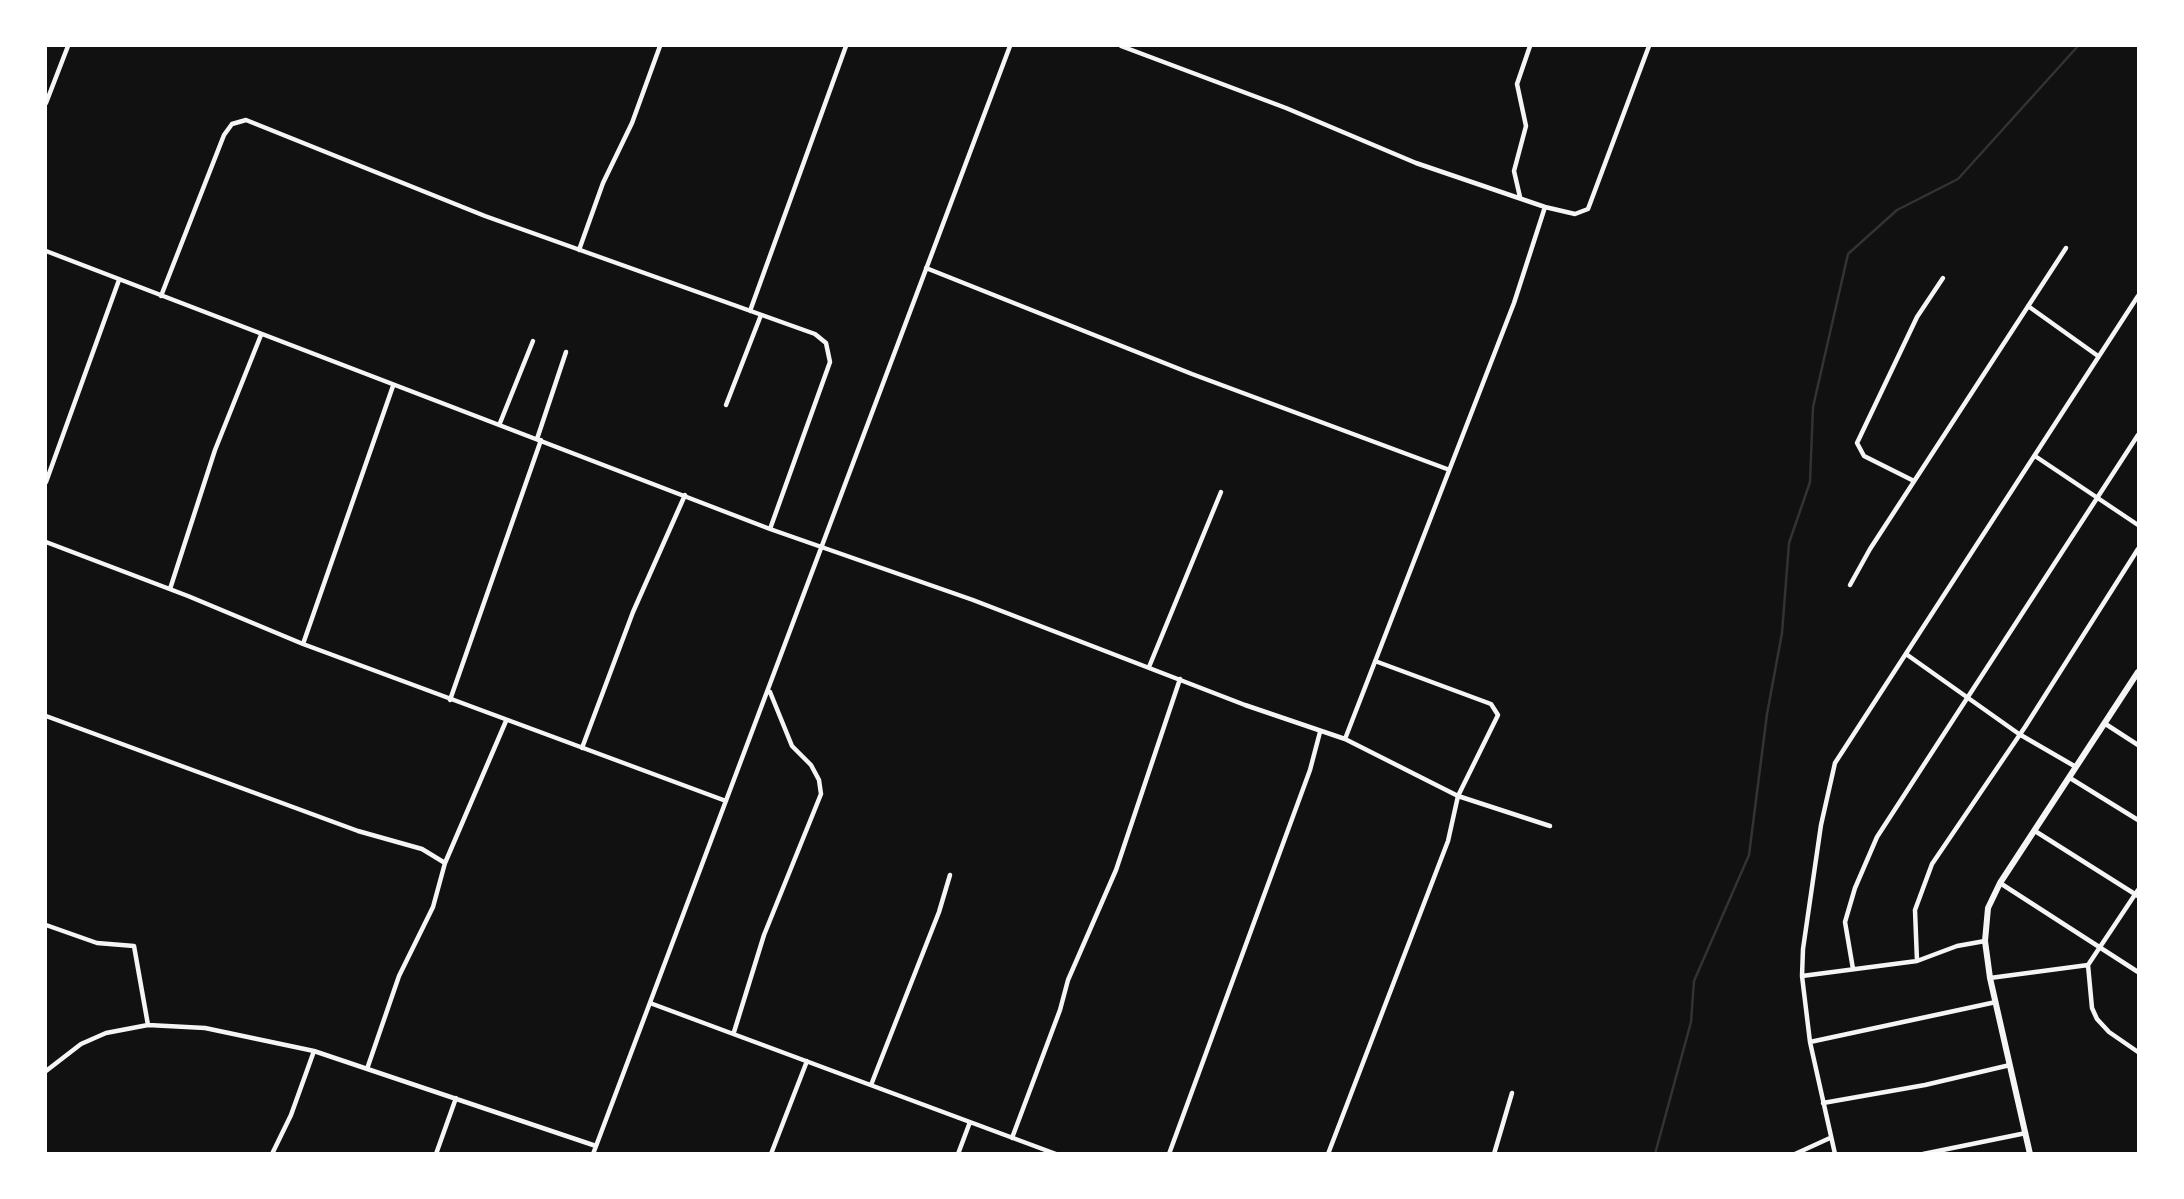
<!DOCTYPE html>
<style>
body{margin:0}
#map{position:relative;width:2184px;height:1199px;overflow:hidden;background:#111;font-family:"Noto Sans",sans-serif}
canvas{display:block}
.frame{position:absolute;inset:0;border:47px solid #fff;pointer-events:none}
</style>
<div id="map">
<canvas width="2184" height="1199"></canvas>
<div class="frame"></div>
</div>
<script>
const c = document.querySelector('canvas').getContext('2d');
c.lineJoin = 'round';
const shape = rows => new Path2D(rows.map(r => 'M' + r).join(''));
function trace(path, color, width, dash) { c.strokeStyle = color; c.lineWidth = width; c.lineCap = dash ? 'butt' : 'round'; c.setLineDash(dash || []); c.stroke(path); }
trace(shape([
 [1655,1154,1691,1022,1694,981,1749,855,1767,714,1782,633,1789,543,1810,482,1813,407,1848,254,1897,210,1958,179,2078,46]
]), '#333', 2.5);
trace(shape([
 [1121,46,1286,108,1416,163,1545,207,1575,214,1588,209,1649,46],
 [46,103,68,46],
 [1520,197,1514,171,1526,126,1517,84,1530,46],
 [579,250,603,183,632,123,660,46],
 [46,251,770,529,973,600,1245,705,1345,739,1458,796,1550,826],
 [926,268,1192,374,1447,469],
 [161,296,224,135,232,124,246,120,485,216,815,334,826,343,830,362,770,529],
 [2028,306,2098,356],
 [750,311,846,46],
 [726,405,761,315],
 [500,423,533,341],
 [537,439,566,352],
 [2035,456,2138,525],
 [1914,481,1864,456,1857,443,1917,317,1943,278],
 [46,482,119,280],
 [46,542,188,596,303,644,726,801],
 [1850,585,1870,549,2066,248],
 [170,589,215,450,261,335],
 [303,644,393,386],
 [1906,654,2019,734,2076,767],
 [1149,667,1221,492],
 [450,700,541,440],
 [46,716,358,831,422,849,445,863,433,907,399,976,367,1069],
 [2104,723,2138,745],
 [1345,739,1514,303,1545,207],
 [582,748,633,612,685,495],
 [2070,778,2138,820],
 [2035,831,2138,896],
 [445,863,506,721],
 [2000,883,2138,972],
 [2138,890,2088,965,2092,1008,2097,1019,2109,1032,2138,1052],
 [46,925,97,943,134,946,148,1025],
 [1917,961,1915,910,1932,864,2025,727,2138,549],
 [1853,969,1845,922,1855,888,1877,837,2138,435],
 [1802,976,1917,961,1957,946,1985,941],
 [1990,978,2088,965],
 [650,1003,1056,1154],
 [734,1032,764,935,821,794,819,780,811,765,792,746,770,692],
 [1810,1042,1996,1002],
 [46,1071,81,1044,106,1033,148,1025,205,1028,314,1051,596,1146],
 [871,1085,939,912,950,875],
 [1823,1103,1925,1085,2010,1065],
 [1012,1138,1060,1010,1068,980,1116,870,1180,679],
 [272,1154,291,1115,314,1051],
 [436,1154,456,1098],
 [593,1154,1010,46],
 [771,1154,807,1061],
 [958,1154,970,1122],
 [1169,1154,1310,770,1320,732],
 [1328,1154,1448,841,1458,796,1498,715,1491,704,1375,661],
 [1494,1154,1512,1093],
 [1795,1154,1830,1138],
 [1835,1154,1810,1042,1802,976,1803,949,1821,825,1835,763,2138,296],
 [1923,1154,2026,1133]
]), '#f5f5f5', 4.5);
trace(shape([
 [2030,1154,1990,978,1985,941,1988,908,2000,883,2138,672]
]), '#f5f5f5', 6);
</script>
